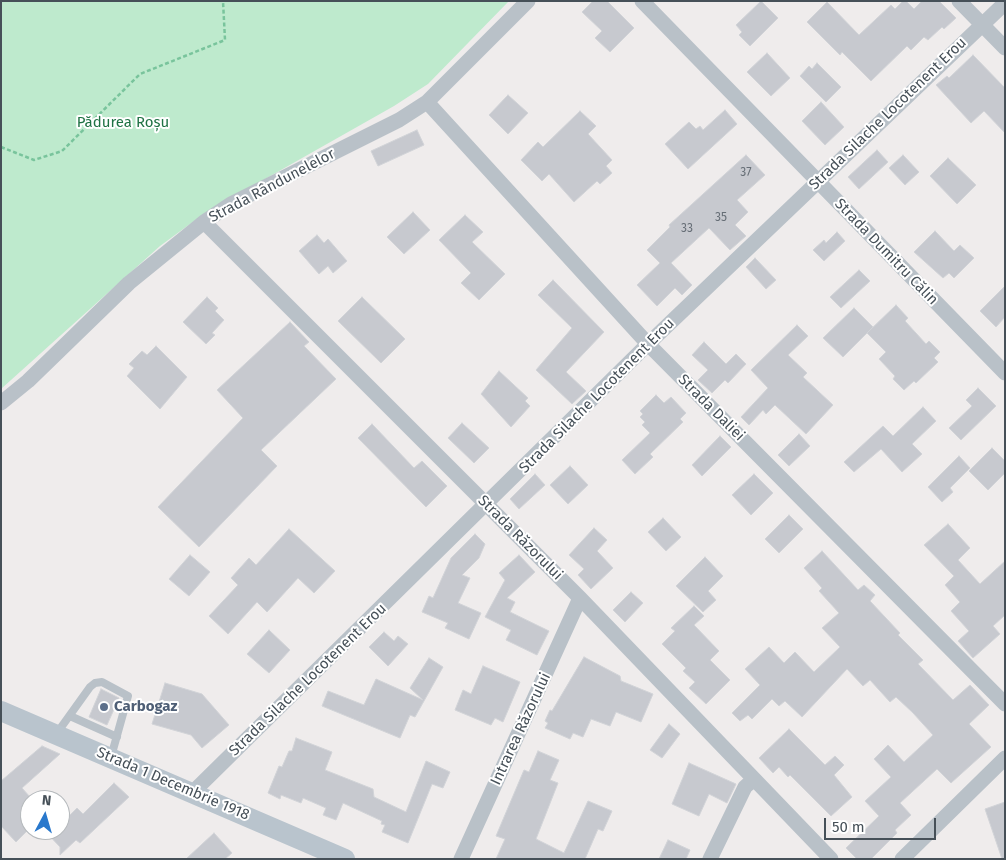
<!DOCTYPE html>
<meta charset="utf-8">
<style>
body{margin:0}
#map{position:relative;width:1006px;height:860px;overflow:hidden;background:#efecec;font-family:"Fira Sans",sans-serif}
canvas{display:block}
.frame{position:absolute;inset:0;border:2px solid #465058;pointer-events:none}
.north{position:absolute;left:20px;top:790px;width:50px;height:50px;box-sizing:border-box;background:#fff;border:1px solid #b5b9bc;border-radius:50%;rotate:6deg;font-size:14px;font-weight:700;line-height:20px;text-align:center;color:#465058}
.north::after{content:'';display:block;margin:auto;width:18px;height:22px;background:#2978cc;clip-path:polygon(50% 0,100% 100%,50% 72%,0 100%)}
.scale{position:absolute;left:824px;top:818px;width:112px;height:22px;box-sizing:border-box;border:2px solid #465058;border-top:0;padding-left:6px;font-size:15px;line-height:18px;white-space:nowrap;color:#465058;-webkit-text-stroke:4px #fff;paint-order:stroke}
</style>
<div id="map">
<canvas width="1006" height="860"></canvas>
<div class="frame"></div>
<div class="north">N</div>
<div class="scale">50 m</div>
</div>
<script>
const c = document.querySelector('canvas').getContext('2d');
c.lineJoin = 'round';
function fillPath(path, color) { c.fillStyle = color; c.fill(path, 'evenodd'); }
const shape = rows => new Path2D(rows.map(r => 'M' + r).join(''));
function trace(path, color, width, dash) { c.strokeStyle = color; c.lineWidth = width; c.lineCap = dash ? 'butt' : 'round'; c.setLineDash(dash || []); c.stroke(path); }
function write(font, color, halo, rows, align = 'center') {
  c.font = font + ' "Fira Sans",sans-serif'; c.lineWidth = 4; c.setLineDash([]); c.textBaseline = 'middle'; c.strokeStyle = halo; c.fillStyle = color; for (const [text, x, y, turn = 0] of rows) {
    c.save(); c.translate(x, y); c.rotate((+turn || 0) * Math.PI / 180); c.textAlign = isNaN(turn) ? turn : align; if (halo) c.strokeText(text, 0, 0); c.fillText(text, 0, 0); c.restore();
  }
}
fillPath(shape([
 [1,1,509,1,428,84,394,106,205,213,160,246,1,389]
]), '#beeacd');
const building = shape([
 [593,1,607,1,634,28,610,52,595,38,602,31,582,12,593,1],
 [761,1,778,18,750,46,739,35,742,32,736,25,761,1],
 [903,1,906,1,914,9,922,1,939,1,956,18,944,29,942,27,928,40,924,37,911,50,907,46,871,81,842,52,840,55,807,22,827,2,859,35,891,5,895,9,903,1],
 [767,53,790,78,771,96,747,72,767,53],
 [973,55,1005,88,1005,133,984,111,971,123,936,85,947,76,949,78,973,55],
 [817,63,841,87,826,102,800,76,809,66,812,69,817,63],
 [508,95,528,113,508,134,489,115,508,95],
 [821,102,844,127,825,145,802,121,821,102],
 [725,110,737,124,688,169,665,144,689,122,696,129,700,126,703,130,725,110],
 [580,111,596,126,588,134,612,160,606,166,612,173,600,184,597,181,574,202,549,174,542,181,521,160,538,142,543,147,580,111],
 [417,130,424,145,378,166,371,151,417,130],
 [877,150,888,162,859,189,848,177,877,150],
 [746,155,765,175,737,200,748,212,735,225,746,236,730,250,709,228,671,263,692,285,682,295,675,288,657,306,637,285,660,263,647,250,670,227,669,225,746,155],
 [903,155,919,172,905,185,889,168,903,155],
 [948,158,976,185,957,204,930,176,948,158],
 [413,212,430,230,404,254,387,237,413,212],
 [465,215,483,232,472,242,505,274,479,300,461,283,471,273,439,240,465,215],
 [935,231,954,251,960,245,974,258,954,278,949,273,943,278,914,252,935,231],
 [837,232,845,241,824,261,813,250,824,240,826,243,837,232],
 [317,235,324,243,328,239,347,261,333,273,328,266,319,274,299,251,317,235],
 [755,258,776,280,766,289,746,267,755,258],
 [859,270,870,281,841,308,830,297,859,270],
 [553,280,604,332,566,372,586,391,572,404,536,370,572,328,538,295,553,280],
 [1005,286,1005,317,996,327,980,311,1005,286],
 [207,297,218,308,215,311,224,320,212,333,215,335,206,344,183,322,207,297],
 [362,297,405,339,381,363,338,321,362,297],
 [896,305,908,318,905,321,926,344,929,341,940,352,934,358,938,362,916,383,914,381,904,390,893,379,895,376,879,359,886,352,867,333,896,305],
 [854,308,873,327,843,357,823,338,854,308],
 [290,322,309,342,304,346,336,379,261,450,277,466,199,547,158,507,243,418,217,390,290,322],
 [797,325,808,336,788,355,807,373,803,377,833,405,806,434,775,405,766,414,763,410,749,425,741,417,768,388,751,370,797,325],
 [704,342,726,364,736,354,746,364,728,383,725,380,712,393,698,380,708,370,692,355,704,342],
 [156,346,187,377,160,409,127,376,134,368,129,364,142,351,147,355,156,346],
 [499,371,528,398,525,401,530,406,511,427,481,394,499,371],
 [978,388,996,406,961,440,949,428,972,406,966,400,978,388],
 [656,395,664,403,671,397,686,413,680,419,683,422,650,454,653,457,635,474,622,460,650,433,642,425,645,422,640,417,643,414,640,411,656,395],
 [923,407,936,421,912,444,922,454,902,472,881,449,854,472,844,462,883,426,893,436,923,407],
 [462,423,489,448,474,463,448,438,462,423],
 [372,424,414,468,422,461,447,486,426,507,358,438,372,424],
 [799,434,810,446,789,466,778,455,799,434],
 [720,436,731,447,702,476,692,465,720,436],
 [992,448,1005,461,1005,473,988,490,969,471,992,448],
 [959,456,970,468,950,488,953,492,942,502,928,487,959,456],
 [570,466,588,485,568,504,550,485,570,466],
 [535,474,545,485,519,509,510,499,535,474],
 [754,474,773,493,751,515,732,495,754,474],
 [789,515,803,529,779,553,765,539,789,515],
 [663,518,681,537,666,551,648,532,663,518],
 [948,524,970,548,958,560,980,584,1005,561,1005,615,993,626,1000,634,973,658,958,641,969,631,951,611,960,602,945,585,954,576,924,545,948,524],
 [594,528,607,540,597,551,613,568,591,589,578,575,584,569,569,555,594,528],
 [289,529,335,571,314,593,298,578,267,612,257,602,228,634,209,616,238,585,231,578,249,558,256,565,289,529],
 [475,534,485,544,479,558,462,575,470,578,458,603,481,613,469,639,445,628,448,623,422,612,429,596,433,598,451,558,475,534],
 [822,551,858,590,864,585,875,595,870,601,900,633,898,635,923,660,918,664,953,700,970,685,989,705,969,724,991,747,951,783,937,769,900,803,911,815,895,830,897,833,871,859,857,859,846,848,879,816,865,801,891,777,874,759,888,745,904,762,933,735,913,713,896,697,890,702,870,680,863,686,847,669,802,717,785,701,779,706,772,699,752,719,748,715,740,721,732,713,760,685,745,669,769,647,784,663,795,652,814,672,840,647,822,628,839,613,819,591,822,588,804,568,822,551],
 [190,555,210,572,189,596,169,579,190,555],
 [519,555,535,572,507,598,515,602,510,612,549,631,537,655,506,640,511,630,485,617,505,580,499,573,519,555],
 [705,557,723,576,708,591,716,600,703,612,676,586,705,557],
 [631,592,643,603,625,622,613,610,631,592],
 [694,606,704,616,694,625,719,651,710,660,730,680,706,704,689,688,695,682,683,671,686,668,662,644,675,631,671,628,694,606],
 [269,630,290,650,269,673,247,654,269,630],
 [384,632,394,641,398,636,408,644,388,666,369,647,384,632],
 [584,657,620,676,621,681,653,694,641,722,616,712,610,726,591,719,583,737,573,733,570,739,545,728,548,723,545,721,550,710,552,711,584,657],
 [429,658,443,667,415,717,410,715,400,738,322,706,328,691,364,705,376,679,423,700,410,688,429,658],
 [483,666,520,682,503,722,495,718,491,725,455,710,463,690,471,694,483,666],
 [165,683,202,694,229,725,202,748,191,735,152,724,165,683],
 [101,689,119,698,107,725,89,717,101,689],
 [669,724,680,734,662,758,650,750,669,724],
 [789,729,825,765,835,756,844,765,834,775,852,797,831,816,790,775,788,777,779,767,773,773,759,758,789,729],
 [296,738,332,752,325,770,373,789,374,797,406,812,426,761,450,772,443,788,432,784,408,843,382,832,385,825,381,824,382,821,343,803,336,820,323,815,326,808,303,798,301,803,281,795,280,799,268,793,279,766,282,767,289,751,292,751,296,738],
 [42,746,60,754,22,788,30,797,30,828,16,842,1,826,1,781,42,746],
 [538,751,559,760,550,780,558,783,536,839,564,853,588,801,612,811,603,831,598,829,585,859,496,859,505,839,496,836,524,770,529,772,538,751],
 [689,763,736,784,727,803,709,794,699,816,672,804,689,763],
 [114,783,129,797,80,843,76,840,60,855,60,847,44,830,60,830,60,825,77,808,83,814,114,783],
 [1005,802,1005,859,1002,859,985,809,1005,802],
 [214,833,232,853,225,859,186,859,214,833],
 [668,840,690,850,686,859,659,859,668,840]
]);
fillPath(building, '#c7c9cf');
trace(building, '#d1d3d7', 1);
trace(shape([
 [1,147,34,160,62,151,140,74,225,40,223,1]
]), '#79c49c', 2.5, [4, 2.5]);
trace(shape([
 [70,716,117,737],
 [57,733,90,687,95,683,102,682,128,696,111,757]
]), '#b9c1c8', 8);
trace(shape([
 [642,1,1005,373],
 [959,1,1005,48],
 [427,102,648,344,1005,704],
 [204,222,580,598,831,859],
 [1,403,28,381,129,283,204,222,231,204,399,120,427,102,528,1],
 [193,792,648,344,1005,3],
 [461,859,580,598],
 [710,859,745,787,754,779],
 [902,859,1005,758]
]), '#b9c1c8', 15);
trace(shape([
 [1,711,345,859]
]), '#b9c4cd', 20);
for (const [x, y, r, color] of [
 [104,707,5,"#5c6f8a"]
]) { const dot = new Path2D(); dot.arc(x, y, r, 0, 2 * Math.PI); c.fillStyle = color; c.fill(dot); trace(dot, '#fff', 2); }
write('12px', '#666e76', null, [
 ["37",746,173],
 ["35",721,218],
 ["33",687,229]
]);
write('15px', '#465058', '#fff', [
 ["Strada Silache Locotenent Erou",888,114,-44],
 ["Strada Rândunelelor",272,186,-28],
 ["Strada Dumitru Călin",886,252,46],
 ["Strada Silache Locotenent Erou",597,396,-45],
 ["Strada Daliei",711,408,45],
 ["Strada Răzorului",520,538,45],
 ["Strada Silache Locotenent Erou",308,680,-44],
 ["Intrarea Răzorului",521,729,-65],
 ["Strada 1 Decembrie 1918",173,784,23]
]);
write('15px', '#1f7244', '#fff', [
 ["Pădurea Roșu",123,123]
]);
write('bold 15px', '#4e5e75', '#fff', [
 ["Carbogaz",114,707]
], 'left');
</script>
